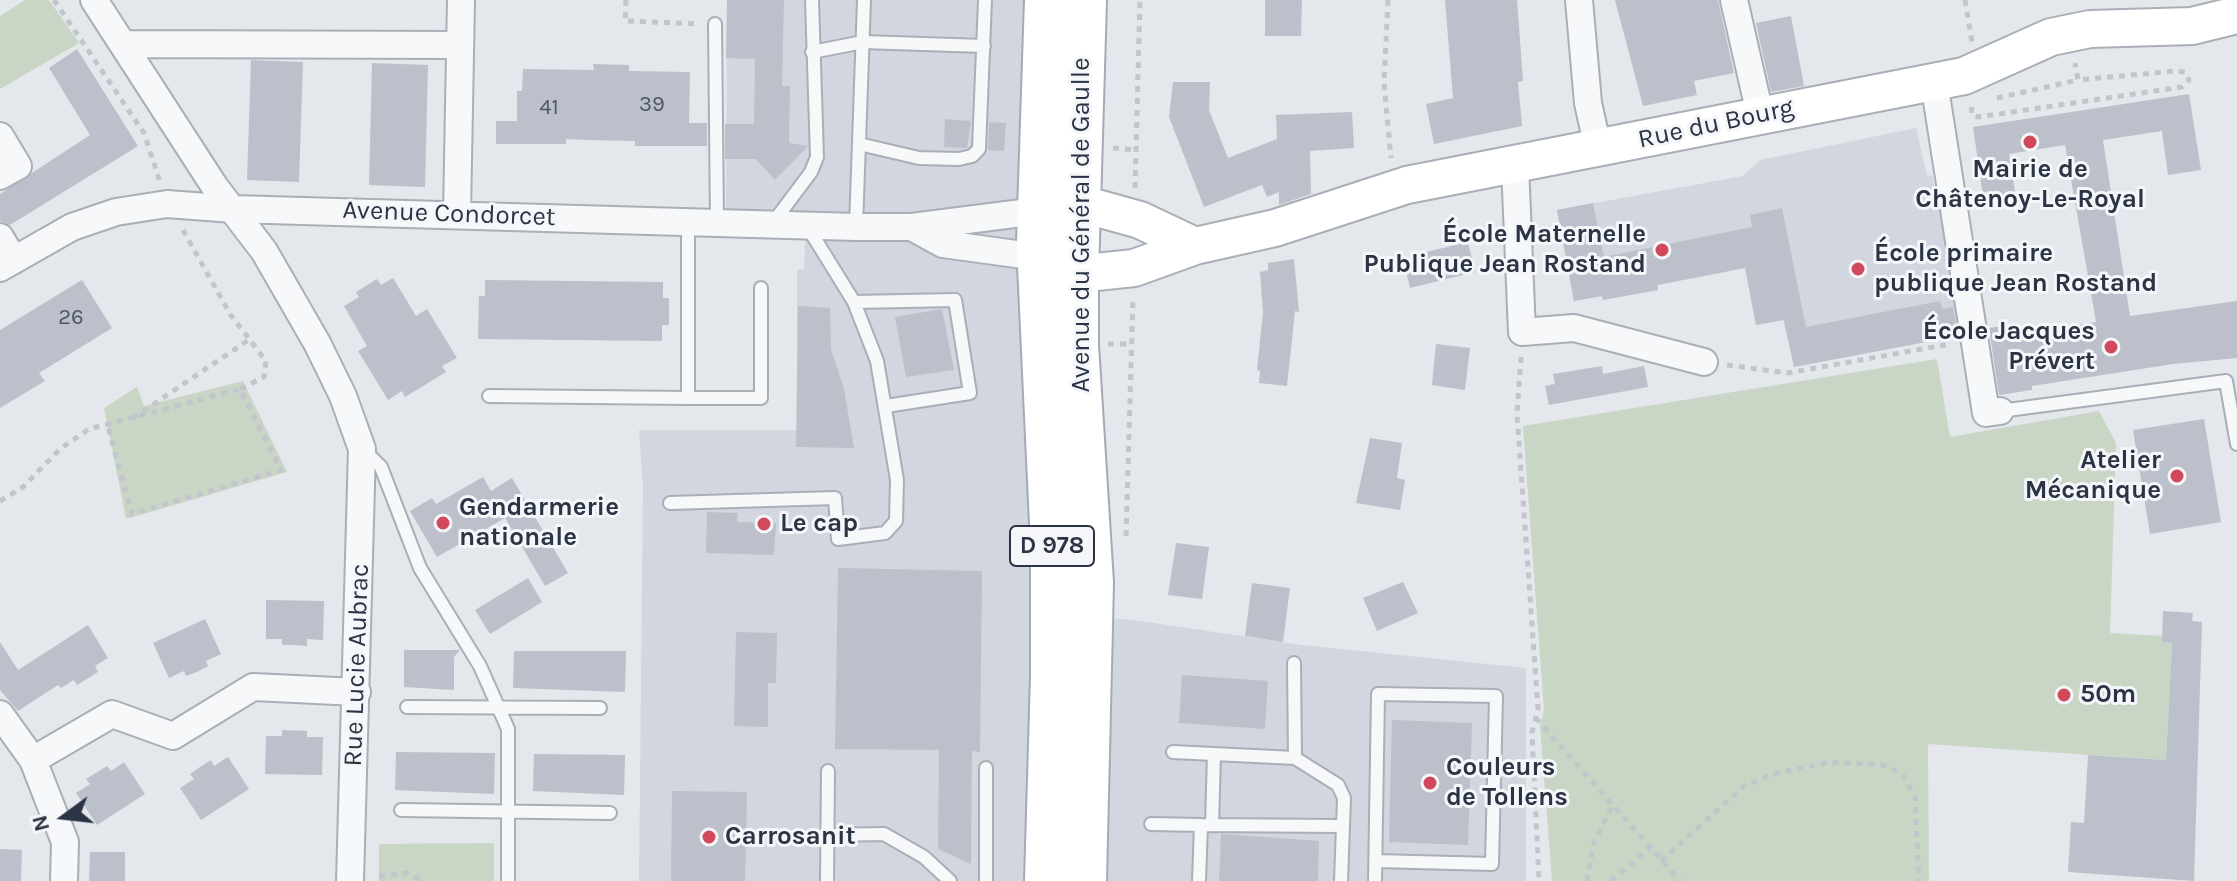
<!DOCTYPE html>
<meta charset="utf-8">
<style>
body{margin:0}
#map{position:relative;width:2237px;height:881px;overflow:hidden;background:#e4e7ec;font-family:Karla,sans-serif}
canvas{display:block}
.north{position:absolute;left:24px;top:777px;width:80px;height:80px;-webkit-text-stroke:6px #f4f6f9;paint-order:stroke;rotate:255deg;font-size:22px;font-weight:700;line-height:32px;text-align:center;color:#2b3445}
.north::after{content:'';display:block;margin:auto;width:28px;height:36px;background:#2b3445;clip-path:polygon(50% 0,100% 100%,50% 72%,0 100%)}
</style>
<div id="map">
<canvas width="2237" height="881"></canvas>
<div class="north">N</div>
</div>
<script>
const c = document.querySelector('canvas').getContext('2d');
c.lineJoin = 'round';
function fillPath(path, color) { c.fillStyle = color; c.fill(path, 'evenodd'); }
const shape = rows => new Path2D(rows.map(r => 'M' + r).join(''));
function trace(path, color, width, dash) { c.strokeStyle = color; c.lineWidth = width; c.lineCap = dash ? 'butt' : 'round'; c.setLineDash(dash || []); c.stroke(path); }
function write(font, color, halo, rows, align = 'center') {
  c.font = font + ' Karla,sans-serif'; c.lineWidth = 6; c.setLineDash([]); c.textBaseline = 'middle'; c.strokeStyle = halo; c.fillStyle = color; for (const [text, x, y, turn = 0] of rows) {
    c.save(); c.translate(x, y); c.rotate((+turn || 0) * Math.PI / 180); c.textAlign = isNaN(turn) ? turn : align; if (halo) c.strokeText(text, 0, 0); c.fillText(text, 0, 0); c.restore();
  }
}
fillPath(shape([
 [727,0,1046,0,1052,614,1133,620,1302,645,1526,668,1526,881,639,881,643,486,639,430,797,430,797,270,804,269,806,226,726,223],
 [1916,128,1927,176,1932,175,1960,305,1955,307,1961,335,1794,367,1783,320,1756,325,1745,268,1658,285,1658,290,1603,300,1601,296,1574,301,1557,210,1743,176,1760,160]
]), '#d2d6de');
fillPath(shape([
 [25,0,49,0,79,43,0,89,0,16],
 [1937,359,1950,437,2099,411,2116,443,2110,633,2162,636,2162,642,2172,643,2166,760,1928,744,1929,881,1552,881,1540,727,1544,710,1523,426],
 [243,381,287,472,126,519,104,408,137,387,144,406],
 [494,843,494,881,379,881,379,844]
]), '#c9d6c5');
fillPath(shape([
 [727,0,784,0,782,86,790,86,789,143,808,146,775,180,756,159,725,159,725,124,754,124,755,59,726,58],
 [1265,0,1302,0,1301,36,1265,36],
 [1445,0,1517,0,1523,81,1518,82,1522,126,1434,144,1426,104,1453,98],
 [1615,0,1718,0,1734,73,1694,81,1697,95,1643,106],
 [1791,16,1804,86,1771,92,1756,23],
 [77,49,138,146,10,225,0,221,0,194,90,135,49,68],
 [251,60,303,62,299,182,247,180],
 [372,63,428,65,425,187,369,185],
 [593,64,629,65,629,71,690,72,689,123,707,123,707,146,635,146,635,141,588,140,566,139,566,144,496,144,496,121,517,121,517,91,522,91,523,69,594,70],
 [1173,82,1210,82,1209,110,1228,158,1277,139,1276,115,1352,112,1354,148,1310,151,1311,194,1279,205,1279,192,1267,197,1262,185,1204,207,1169,117],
 [2189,94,2201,170,2168,175,2162,131,2103,140,2130,316,2237,301,2237,358,2173,364,2032,386,2032,390,1999,395,1989,328,2003,326,2005,336,2096,322,2065,145,2009,154,2016,198,1984,203,1973,127],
 [945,119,971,121,967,148,944,147],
 [989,122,1006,123,1004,151,988,150],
 [1593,203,1604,257,1752,227,1750,215,1782,208,1806,327,1940,301,1942,309,1953,307,1958,336,1794,367,1784,320,1756,325,1745,268,1657,285,1658,290,1603,300,1602,296,1574,301,1557,210],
 [1468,242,1475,272,1410,288,1405,266,1420,262,1418,254],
 [1294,259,1299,312,1295,311,1287,386,1259,383,1260,371,1257,370,1263,312,1260,272,1268,270,1268,263],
 [393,278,416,316,427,309,457,358,442,366,446,372,405,397,402,391,388,400,358,351,367,346,344,306,359,297,356,292,377,279,381,285],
 [82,280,112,328,39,373,45,381,0,408,0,330],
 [485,280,663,282,663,298,669,298,669,325,662,325,662,341,478,339,479,296,485,296],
 [798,306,830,308,831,349,844,389,854,448,796,447],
 [942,309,954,370,906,377,895,317],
 [1436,344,1470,348,1465,390,1432,385],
 [1602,366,1603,374,1644,366,1648,387,1549,405,1545,386,1555,384,1553,374],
 [2204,419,2221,522,2150,534,2133,430],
 [1370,438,1402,443,1397,478,1405,480,1400,510,1356,503],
 [483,477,491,491,512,478,568,573,545,586,505,518,437,557,410,511,432,498,436,504],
 [707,512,738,513,737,522,776,523,774,555,706,553],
 [1176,543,1209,547,1202,599,1168,595],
 [838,568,982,571,980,752,972,751,971,864,938,849,939,750,835,749],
 [528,578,542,602,490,634,475,610],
 [1403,582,1418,613,1377,631,1363,598],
 [1252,583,1290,588,1283,642,1245,636],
 [266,600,324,601,323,640,307,639,307,646,294,645,282,645,282,639,266,639],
 [2163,611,2193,613,2192,621,2202,622,2194,881,2068,872,2071,822,2084,823,2088,755,2166,760,2172,643,2162,642],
 [205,619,221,654,206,661,208,666,197,672,186,676,184,671,169,678,153,643],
 [88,625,108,658,95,666,98,672,77,685,74,680,61,688,58,685,18,711,0,690,0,642,18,670],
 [736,632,777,633,776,683,768,683,768,727,734,726],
 [404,650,460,650,454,657,454,690,404,687],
 [514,651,626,651,625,692,513,688],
 [1182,675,1268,681,1265,729,1179,723],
 [1392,720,1472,723,1468,845,1389,842],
 [282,730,307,731,307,737,323,737,322,775,265,774,266,736,282,736],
 [396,752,495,753,494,794,395,790],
 [534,754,625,755,624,795,533,791],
 [228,757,249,789,201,820,180,788,194,779,190,774,200,767,211,760,214,766],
 [124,762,145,794,97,825,76,793,90,784,86,779,107,766,111,771],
 [672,791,747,792,745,881,671,881],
 [1221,834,1319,841,1318,881,1219,881],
 [0,849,22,850,21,881,0,881],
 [90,852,125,852,125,881,89,881]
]), '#bbc0ca');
const lane = shape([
 [715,24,717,222],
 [812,52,863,42,984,46],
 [859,144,919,158,959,159,972,156,979,149,985,0],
 [688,221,688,398,761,398,761,288],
 [772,224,811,172,817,157,812,0],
 [856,227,864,0],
 [854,302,955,300,970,393,886,406],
 [489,396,688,398],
 [2000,411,2226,381,2237,444],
 [364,450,381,467,420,568,480,666,508,729,508,881],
 [670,503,835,498,838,539,885,533,896,521,897,480,877,361,854,302,807,226],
 [1294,663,1295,758],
 [407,707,600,708],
 [1173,752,1295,758,1338,785,1344,798,1341,881],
 [986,768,986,881],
 [401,810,610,813],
 [1151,824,1201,825],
 [1212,825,1214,754],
 [827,835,884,834,924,857,950,881],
 [827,881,828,771],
 [1199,881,1201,825,1343,826],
 [1375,881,1378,694,1496,696,1492,864,1376,861]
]);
const street = shape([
 [94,0,215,187,264,251,317,343,343,396,362,449,350,881],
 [1579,0,1588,103,1598,148],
 [1734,0,1760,114],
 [124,44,460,45],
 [1934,82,1986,413,2000,411],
 [0,136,18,166,0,176],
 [1515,165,1522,332,1574,328,1704,362],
 [457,214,461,0],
 [912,227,943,244,1038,257,1050,262],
 [0,237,13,259],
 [0,268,72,227,116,212,167,204,233,209,856,227,912,227,1053,209],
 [0,714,33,760],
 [64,881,65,842,33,760,112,714,173,736,253,687,357,692]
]);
const secondary = shape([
 [1079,203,1140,220,1195,246],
 [1077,274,1134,268,1195,246,1275,228,1407,185,1964,76,2051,37,2090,29,2192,26,2237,15]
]);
const primary = shape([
 [1046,881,1052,675,1052,545,1038,243,1046,0],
 [1085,881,1092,583,1077,345,1077,274,1085,0]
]);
trace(lane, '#a9aeb7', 16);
trace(street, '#a9aeb7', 30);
trace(secondary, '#a9aeb7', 40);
trace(primary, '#a3abb8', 46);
trace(shape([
 [54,0,144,133,160,182],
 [626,0,625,21,698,24],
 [1388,0,1384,83,1391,158],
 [1965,0,1972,42],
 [1997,98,2078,80],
 [1972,107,1971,114,1978,117,2182,87,2189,80,2185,72,2175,71,2078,80,2075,63],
 [1113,148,1136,150],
 [1135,188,1140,0],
 [183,230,230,314,266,361,264,377,240,389],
 [1108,344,1131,344],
 [1521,357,1517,415,1538,709,1532,733,1539,881],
 [1727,365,1788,373,1950,344],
 [133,418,250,339],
 [0,501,23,487,60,449,89,429,240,389,281,470,132,514,108,427],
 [1126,536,1133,298],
 [1536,718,1680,881],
 [1661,861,1744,786,1777,773,1830,762,1883,765,1902,774,1915,797,1919,881],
 [379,876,407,873,422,881],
 [1587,881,1594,842,1612,806],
 [1611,881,1650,848]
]), '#c2c5cb', 5, [6, 6]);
trace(lane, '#f7f8fa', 12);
trace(street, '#f7f8fa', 26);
trace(secondary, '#fff', 36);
trace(primary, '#fff', 42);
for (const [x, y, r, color] of [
 [2030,142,8,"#d1495b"],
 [1662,250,8,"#d1495b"],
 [1858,269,8,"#d1495b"],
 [2111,347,8,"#d1495b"],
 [2177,476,8,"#d1495b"],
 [443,523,8,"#d1495b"],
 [764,524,8,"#d1495b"],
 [2064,695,8,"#d1495b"],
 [1430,783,8,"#d1495b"],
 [709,837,8,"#d1495b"]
]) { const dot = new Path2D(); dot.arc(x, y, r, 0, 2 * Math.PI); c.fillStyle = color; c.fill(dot); trace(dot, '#f4f6f9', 3); }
write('22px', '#4f5766', null, [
 ["39",652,105],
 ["41",549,108],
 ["26",71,318]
]);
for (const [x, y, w] of [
 [1052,546,84]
]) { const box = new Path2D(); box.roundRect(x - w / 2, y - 20, w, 40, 6); c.fillStyle = '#f4f6f9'; c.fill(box); trace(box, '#2b3445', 2); }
write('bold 24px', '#2b3445', null, [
 ["D 978",1052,546]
]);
write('26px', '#2b3445', '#f4f6f9', [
 ["Rue du Bourg",1716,124,-12],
 ["Avenue Condorcet",449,214,2],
 ["Avenue du Général de Gaulle",1082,225,-90],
 ["Rue Lucie Aubrac",357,665,-88]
]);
write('bold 26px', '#2b3445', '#f4f6f9', [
 ["Mairie de",2030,170,"center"],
 ["Châtenoy-Le-Royal",2030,200,"center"],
 ["École Maternelle",1646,235,"right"],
 ["Publique Jean Rostand",1646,265,"right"],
 ["École primaire",1874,254],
 ["publique Jean Rostand",1874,284],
 ["École Jacques",2095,332,"right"],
 ["Prévert",2095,362,"right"],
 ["Atelier",2161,461,"right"],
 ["Mécanique",2161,491,"right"],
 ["Gendarmerie",459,508],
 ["nationale",459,538],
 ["Le cap",780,524],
 ["50m",2080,695],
 ["Couleurs",1446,768],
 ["de Tollens",1446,798],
 ["Carrosanit",725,837]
], 'left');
</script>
